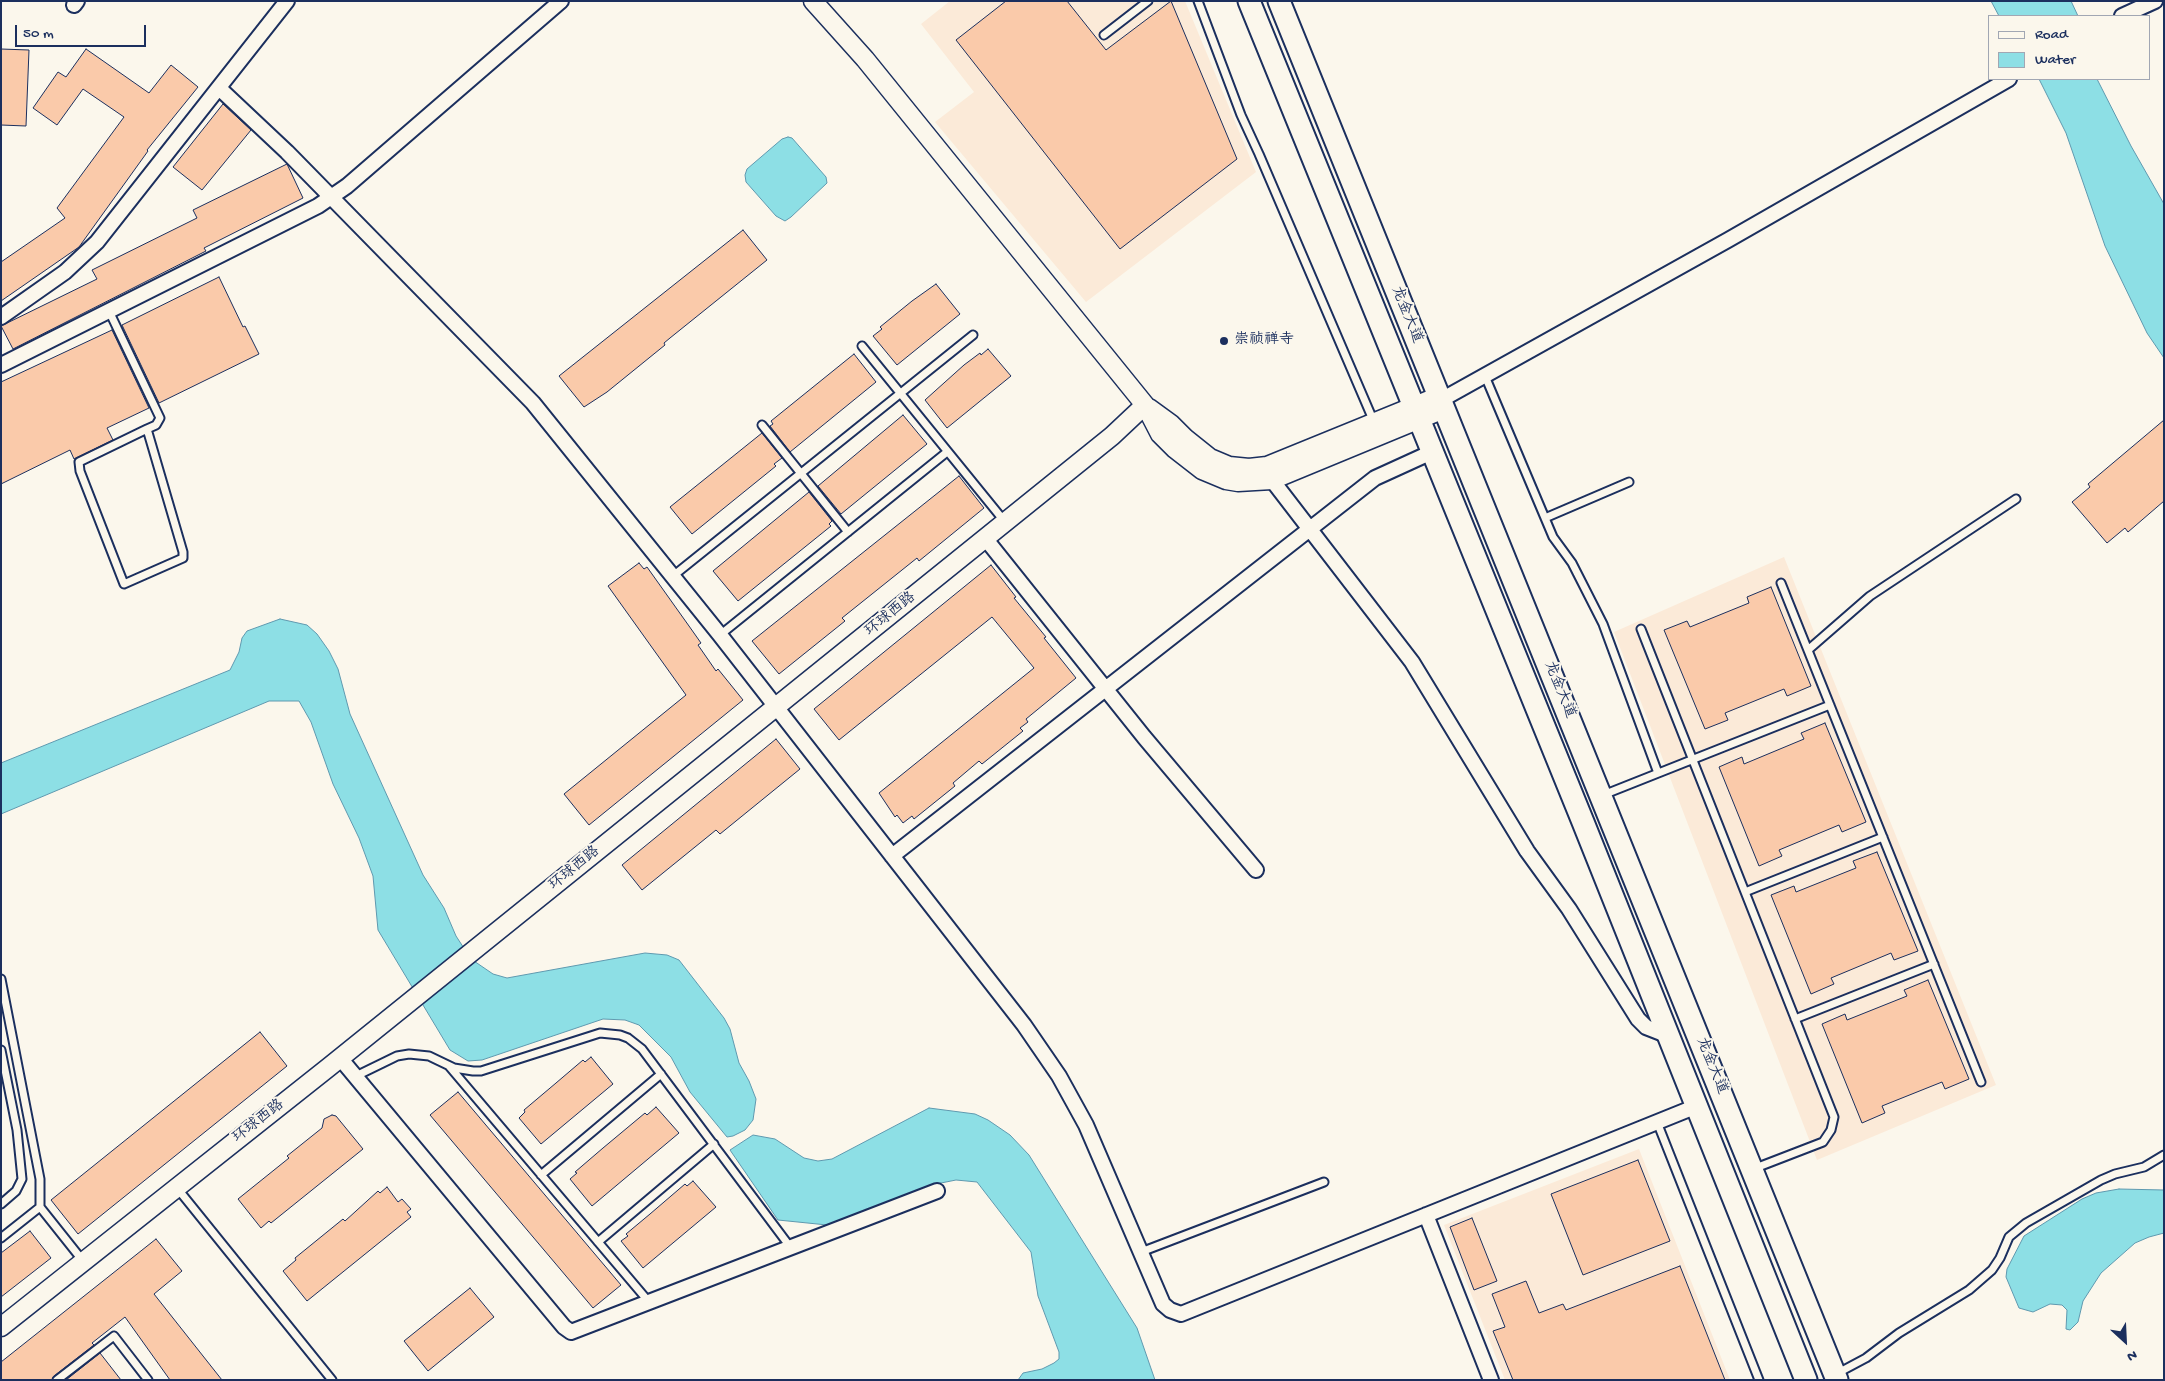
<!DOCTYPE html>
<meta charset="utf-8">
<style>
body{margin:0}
#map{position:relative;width:2165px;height:1381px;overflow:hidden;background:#fbf7ec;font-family:"Gochi Hand",sans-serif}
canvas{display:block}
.frame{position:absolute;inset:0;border:2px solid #1b2f5e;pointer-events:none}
.legend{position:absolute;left:1988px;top:15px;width:162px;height:65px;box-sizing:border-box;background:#fbf7ec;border:1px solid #a1a7b3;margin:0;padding:6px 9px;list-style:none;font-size:15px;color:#1b2f5e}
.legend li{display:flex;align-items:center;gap:10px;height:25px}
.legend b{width:25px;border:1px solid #a1a7b3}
.north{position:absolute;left:2100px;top:1316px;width:50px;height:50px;-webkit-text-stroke:4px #fbf7ec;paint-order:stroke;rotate:155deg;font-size:14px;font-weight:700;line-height:20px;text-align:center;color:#1b2f5e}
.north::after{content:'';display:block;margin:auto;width:18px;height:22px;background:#1b2f5e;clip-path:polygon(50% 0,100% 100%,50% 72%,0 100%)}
.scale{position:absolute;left:15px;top:25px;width:131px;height:22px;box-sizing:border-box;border:2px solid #1b2f5e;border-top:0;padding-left:6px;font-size:15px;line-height:18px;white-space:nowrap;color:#1b2f5e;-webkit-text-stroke:4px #fbf7ec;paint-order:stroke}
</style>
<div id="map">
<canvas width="2165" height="1381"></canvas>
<div class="frame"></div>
<ul class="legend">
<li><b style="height:6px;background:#fbf7ec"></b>Road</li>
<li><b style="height:14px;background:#8ddfe5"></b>Water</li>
</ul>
<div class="north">N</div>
<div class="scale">50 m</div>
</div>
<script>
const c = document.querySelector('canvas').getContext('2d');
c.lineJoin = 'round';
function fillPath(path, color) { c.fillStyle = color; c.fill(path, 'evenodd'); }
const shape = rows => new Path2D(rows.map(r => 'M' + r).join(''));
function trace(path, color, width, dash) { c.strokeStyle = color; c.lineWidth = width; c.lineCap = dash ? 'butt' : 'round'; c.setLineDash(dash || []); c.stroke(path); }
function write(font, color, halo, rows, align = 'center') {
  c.font = font + ' "Gochi Hand","LXGW WenKai TC",sans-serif'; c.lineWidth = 4; c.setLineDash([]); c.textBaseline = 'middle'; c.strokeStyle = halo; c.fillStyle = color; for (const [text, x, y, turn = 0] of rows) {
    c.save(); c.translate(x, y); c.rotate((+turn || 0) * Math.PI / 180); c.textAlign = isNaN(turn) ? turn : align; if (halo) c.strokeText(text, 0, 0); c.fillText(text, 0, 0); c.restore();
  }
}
fillPath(shape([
 [950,1,1185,1,1256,172,1086,302,935,122,974,92,921,24],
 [1784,557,1996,1085,1817,1160,1614,632],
 [1639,1149,1730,1380,1505,1380,1444,1225]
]), '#fbead8');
const water = shape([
 [1991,1,2071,1,2078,16,1999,16,1991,1],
 [2039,79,2097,79,2131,146,2164,204,2164,358,2147,333,2105,246,2066,133,2039,79],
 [788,137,792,138,826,177,827,183,791,217,785,221,776,216,746,182,745,175,747,169,782,139,788,137],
 [280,619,307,625,317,634,329,651,338,669,350,714,423,875,444,908,456,936,471,959,493,974,507,978,645,953,667,955,679,960,724,1018,730,1029,739,1063,749,1081,756,1099,753,1120,745,1130,733,1136,727,1137,690,1092,671,1057,639,1025,625,1020,603,1019,482,1060,468,1061,450,1050,378,930,373,876,359,838,333,784,311,722,299,701,269,701,1,814,1,763,230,670,239,652,242,638,247,631,280,619],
 [929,1108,975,1114,988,1120,1010,1135,1029,1155,1137,1328,1155,1380,1018,1380,1023,1373,1042,1369,1054,1363,1059,1359,1059,1352,1038,1296,1031,1252,977,1182,956,1180,936,1184,837,1226,778,1220,730,1150,753,1135,775,1139,804,1158,818,1161,832,1159,929,1108],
 [2119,1189,2164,1190,2164,1233,2149,1237,2135,1243,2101,1273,2083,1301,2078,1322,2070,1330,2066,1329,2067,1310,2062,1305,2050,1304,2033,1312,2019,1308,2006,1277,2007,1269,2024,1236,2082,1199,2096,1193,2119,1189]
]);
fillPath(water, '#8ddfe5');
trace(water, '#5f99af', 1);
const building = shape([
 [1006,1,1067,1,1106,50,1171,1,1237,159,1120,249,956,40,1006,1],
 [1,49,29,50,26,126,1,125,1,49],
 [86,49,149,93,171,65,198,87,147,150,148,151,79,247,1,301,1,262,65,218,57,208,124,117,83,89,57,125,33,108,58,72,66,77,86,49],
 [223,104,251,130,202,190,173,167,223,104],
 [287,164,303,198,204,248,206,251,13,349,1,326,97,279,92,270,197,218,193,210,287,164],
 [743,230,767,260,670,338,664,343,665,345,607,392,584,407,559,376,743,230],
 [219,277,243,327,245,326,259,354,159,403,122,325,219,277],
 [936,284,960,314,897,365,873,336,882,329,880,327,912,301,936,284],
 [112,330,149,408,107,428,113,440,74,459,70,450,1,484,1,382,112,330],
 [988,349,1011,376,947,428,925,400,964,365,980,353,981,355,988,349],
 [854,354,876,382,790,452,770,426,773,424,771,421,854,354],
 [903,415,927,444,841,514,818,486,903,415],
 [2164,420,2164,501,2128,532,2125,528,2107,543,2072,502,2090,487,2088,484,2164,420],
 [762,433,782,458,774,464,776,466,692,534,670,507,762,433],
 [959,476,984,508,919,561,917,558,842,618,845,621,779,674,752,641,959,476],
 [809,492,832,521,829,524,831,526,738,601,713,571,809,492],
 [639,563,644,569,647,567,689,626,701,643,698,645,716,671,718,669,743,700,589,825,564,794,686,695,608,586,639,563],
 [991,565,1016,597,1014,598,1046,637,1044,638,1076,678,1026,719,1028,722,1020,728,1023,731,982,764,979,761,953,783,955,786,914,819,912,816,903,823,897,815,895,817,879,793,1034,668,992,617,839,740,814,709,991,565],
 [1771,587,1811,686,1787,696,1784,689,1725,713,1728,720,1705,729,1664,630,1687,621,1690,627,1749,603,1747,597,1771,587],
 [1825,723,1866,822,1842,832,1839,825,1779,850,1782,856,1759,866,1719,767,1742,757,1744,764,1804,739,1801,733,1825,723],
 [776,739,800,769,720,834,716,830,642,890,622,865,776,739],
 [1877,852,1918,951,1894,960,1891,953,1831,978,1834,984,1811,994,1771,895,1794,886,1796,892,1856,868,1853,861,1877,852],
 [1928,980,1969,1079,1945,1089,1942,1082,1882,1106,1885,1113,1862,1123,1822,1024,1845,1014,1847,1020,1907,996,1904,990,1928,980],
 [260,1032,287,1066,78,1234,51,1200,260,1032],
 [591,1057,613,1084,541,1144,519,1118,525,1112,524,1110,556,1083,583,1060,585,1062,591,1057],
 [458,1092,621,1285,593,1308,430,1115,458,1092],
 [656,1107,679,1133,592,1206,570,1179,577,1173,575,1172,603,1148,645,1113,647,1115,656,1107],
 [332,1115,336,1116,363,1149,271,1223,269,1221,261,1228,238,1199,289,1158,287,1156,322,1128,324,1119,332,1115],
 [1638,1160,1670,1241,1583,1275,1551,1194,1638,1160],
 [693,1181,716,1207,643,1268,621,1241,628,1236,626,1234,650,1214,685,1184,687,1186,693,1181],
 [387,1187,398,1202,402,1199,411,1209,407,1212,411,1217,307,1301,283,1271,296,1260,295,1258,343,1219,345,1221,378,1191,380,1193,387,1187],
 [1472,1218,1497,1281,1474,1290,1450,1227,1472,1218],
 [30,1231,51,1258,1,1297,1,1253,30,1231],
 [156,1239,182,1271,154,1294,222,1380,170,1380,125,1317,92,1343,94,1345,54,1376,52,1380,1,1380,1,1362,156,1239],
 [1680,1266,1725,1380,1513,1380,1493,1331,1505,1327,1492,1294,1526,1281,1539,1313,1563,1304,1566,1310,1680,1266],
 [470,1288,494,1317,428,1371,404,1341,470,1288],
 [100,1353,121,1380,66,1380,100,1353]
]);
fillPath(building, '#facaaa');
trace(building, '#1b2f5e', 1);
const service = shape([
 [1198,1,1241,115,1259,154,1374,422],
 [1104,35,1148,1],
 [109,311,160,418,156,425,147,429,79,462,80,471,124,584,183,558,183,552,147,429],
 [862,346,1005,522],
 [1485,376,1553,537,1572,563,1603,624,1658,773],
 [762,425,848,532],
 [1545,518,1629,482],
 [673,576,973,335],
 [1781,583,1981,1082],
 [1641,629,1834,1117,1831,1130,1823,1142,1753,1169],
 [720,635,947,452],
 [1808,650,1870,596,2016,499],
 [1603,795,1830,705],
 [1745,892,1883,837],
 [1,979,40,1179,40,1207],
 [1795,1019,1934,964],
 [1,1050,17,1130,22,1179,16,1191,1,1204],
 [449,1066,649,1302],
 [356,1076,397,1056,409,1054,429,1056,454,1068,473,1071,481,1071,600,1033,620,1035,628,1038,642,1049,791,1248],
 [1657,1122,1759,1380],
 [541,1175,661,1074],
 [177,1188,332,1380],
 [1,1238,40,1207,83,1261],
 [598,1242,714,1144],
 [1141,1252,1324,1182],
 [1836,1374,1866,1358,1899,1333,1969,1290,1992,1270,2000,1258,2009,1237,2026,1223,2101,1180,2115,1174,2144,1167,2164,1155],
 [57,1380,114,1336,148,1380]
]);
const minor = shape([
 [74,5,77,1],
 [2122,16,2155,1],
 [219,88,287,152,533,403,720,635,1024,1025,1059,1076,1086,1125,1163,1304,1170,1310,1181,1314,1697,1106],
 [1,317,65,272,97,242,287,1],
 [1,365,318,206,347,186,561,1],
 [1441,400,1728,240,2009,79],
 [1272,480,1412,662,1527,851,1569,909,1638,1019,1646,1027,1669,1036],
 [985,538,1144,737,1256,870],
 [892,856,1375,478,1432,452],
 [340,1058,564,1327,571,1332,937,1191],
 [1426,1215,1491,1380]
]);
const tertiary = shape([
 [813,1,865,59,1145,405,1160,434,1175,449,1202,470,1226,480,1238,482,1272,480,1444,409],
 [1149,408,1171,424,1185,438,1210,458,1229,466,1249,468,1267,466,1439,396],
 [1,1327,329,1067,1112,436,1145,405]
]);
const primary = shape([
 [1249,1,1583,822,1806,1380],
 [1279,1,1837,1380]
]);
trace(service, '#1b2f5e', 11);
trace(minor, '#1b2f5e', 18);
trace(tertiary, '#1b2f5e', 21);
trace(primary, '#1b2f5e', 25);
trace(service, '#fbf7ec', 7);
trace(minor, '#fbf7ec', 14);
trace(tertiary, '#fbf7ec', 18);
trace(primary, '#fbf7ec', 21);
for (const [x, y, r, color] of [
 [1224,341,5,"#1b2f5e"]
]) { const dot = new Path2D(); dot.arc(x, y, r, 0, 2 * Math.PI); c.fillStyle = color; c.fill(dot); trace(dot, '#fbf7ec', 2); }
write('15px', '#1b2f5e', '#fbf7ec', [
 ["龙金大道",1406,315,68],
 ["环球西路",891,615,-39],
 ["龙金大道",1559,690,68],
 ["环球西路",575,869,-39],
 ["龙金大道",1711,1066,68],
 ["环球西路",259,1122,-38]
]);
write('15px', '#1b2f5e', '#fbf7ec', [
 ["崇祯禅寺",1234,341]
], 'left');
</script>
